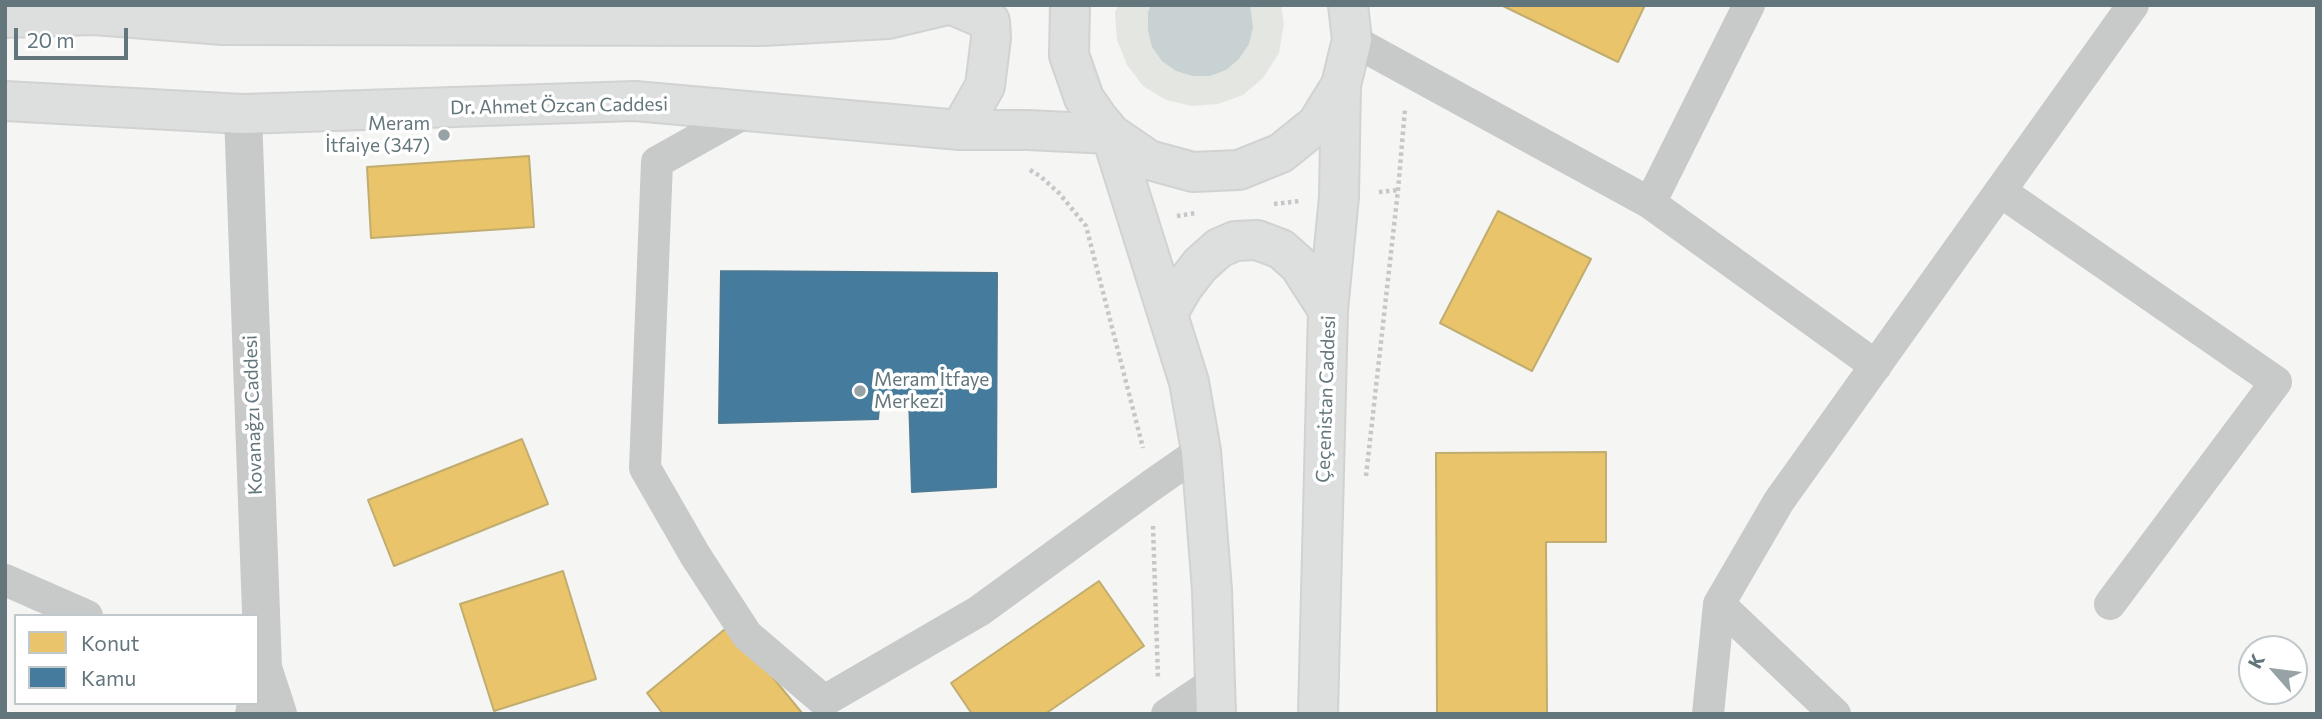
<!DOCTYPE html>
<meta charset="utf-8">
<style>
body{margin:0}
#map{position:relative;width:2322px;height:719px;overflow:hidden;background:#f5f5f4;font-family:Commissioner,sans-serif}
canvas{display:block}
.frame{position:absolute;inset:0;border:7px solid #63767c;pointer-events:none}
.legend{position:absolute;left:14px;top:614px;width:245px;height:91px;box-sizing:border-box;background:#fff;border:2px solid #c1c8cb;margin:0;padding:9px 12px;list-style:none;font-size:21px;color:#63767c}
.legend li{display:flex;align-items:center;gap:14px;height:35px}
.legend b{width:35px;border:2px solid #c1c8cb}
.north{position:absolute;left:2238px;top:635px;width:70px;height:70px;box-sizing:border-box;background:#fff;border:2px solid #c1c8cb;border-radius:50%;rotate:298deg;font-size:19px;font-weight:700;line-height:28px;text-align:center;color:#63767c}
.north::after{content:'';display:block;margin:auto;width:24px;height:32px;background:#96a2a6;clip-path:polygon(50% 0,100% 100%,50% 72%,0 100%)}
.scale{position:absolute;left:14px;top:28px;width:114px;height:32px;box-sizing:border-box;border:4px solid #63767c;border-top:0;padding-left:9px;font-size:21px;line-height:24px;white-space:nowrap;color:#63767c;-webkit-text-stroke:5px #fff;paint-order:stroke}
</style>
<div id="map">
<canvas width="2322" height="719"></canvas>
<div class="frame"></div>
<ul class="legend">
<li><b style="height:19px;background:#e9c46a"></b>Konut</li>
<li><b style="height:19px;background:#457b9d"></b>Kamu</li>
</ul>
<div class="north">K</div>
<div class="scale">20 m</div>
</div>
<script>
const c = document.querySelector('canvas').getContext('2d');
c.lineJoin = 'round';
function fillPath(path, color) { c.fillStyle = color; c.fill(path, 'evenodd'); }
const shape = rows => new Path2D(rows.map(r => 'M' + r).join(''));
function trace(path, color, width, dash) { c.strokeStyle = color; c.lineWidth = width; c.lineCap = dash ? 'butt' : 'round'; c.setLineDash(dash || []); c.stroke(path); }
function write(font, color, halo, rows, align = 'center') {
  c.font = font + ' Commissioner,sans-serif'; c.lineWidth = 7; c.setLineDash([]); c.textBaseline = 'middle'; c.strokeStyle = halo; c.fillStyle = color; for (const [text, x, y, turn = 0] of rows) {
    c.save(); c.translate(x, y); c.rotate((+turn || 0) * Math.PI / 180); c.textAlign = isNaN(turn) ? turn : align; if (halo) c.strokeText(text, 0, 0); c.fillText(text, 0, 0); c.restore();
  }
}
fillPath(shape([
 [1118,5,1281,5,1284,24,1279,53,1263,78,1243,95,1218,104,1192,106,1166,100,1143,86,1127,65,1117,40,1115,13]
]), '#e4e7e1');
fillPath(shape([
 [1151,5,1250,5,1253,27,1249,44,1239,59,1226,70,1210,76,1193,76,1176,71,1162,61,1152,47,1148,30,1148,12]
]), '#c8d2d3');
const homes = shape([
 [1501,5,1645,5,1618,62,1501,5],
 [529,156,534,227,371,238,367,167,529,156],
 [1498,211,1591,259,1532,371,1440,323,1498,211],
 [522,439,548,504,394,566,368,500,522,439],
 [1606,452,1606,542,1546,542,1547,714,1437,714,1436,453,1606,452],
 [563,571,596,679,494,711,460,604,563,571],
 [1099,581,1144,646,1045,714,972,714,951,683,1099,581],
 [730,625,802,713,801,714,663,714,647,693,730,625]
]);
fillPath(homes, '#e9c46a');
trace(homes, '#c1ad6f', 2);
const public = shape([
 [721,271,997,273,996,487,912,492,909,397,880,395,878,419,719,423,721,271]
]);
fillPath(public, '#457b9d');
trace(public, '#4e7a93', 2);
const primary = shape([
 [952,5,990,21,991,38,985,86,960,130],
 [1070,5,1069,55,1084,98,1097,117,1111,134,1149,160,1193,172,1239,170,1281,153,1317,124,1341,85,1352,40,1348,5],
 [5,18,94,15,223,25,763,26,888,19,947,5],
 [5,101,243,114,635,101,960,130,1027,130,1111,134],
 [1111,134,1189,382,1201,451,1212,590,1216,714],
 [1168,313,1183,287,1200,265,1219,248,1235,241,1257,240,1281,249,1299,265,1328,310],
 [1318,714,1328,310,1339,197,1341,85]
]);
trace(primary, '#d1d2d2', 42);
trace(shape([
 [1030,170,1040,176,1059,193,1086,226,1143,448],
 [1379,192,1398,190],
 [1274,204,1300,201],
 [1177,216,1196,213],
 [1366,476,1398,190,1405,109],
 [1153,526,1158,678]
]), '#c5c7c8', 4.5, [3.5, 3.5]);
trace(shape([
 [1352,40,1650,203,1876,366],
 [750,110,657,162,645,468,695,555,747,635,824,701,979,611,1152,485,1201,451],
 [2000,191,2276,382,2110,604],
 [1650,203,1749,5],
 [5,580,87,616],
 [1719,604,1835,714],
 [251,714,253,703],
 [1167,714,1216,681],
 [1708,714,1719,604,1779,501,2133,5]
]), '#c8caca', 32);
trace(shape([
 [243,114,263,668,278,714]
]), '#c8caca', 38);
trace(primary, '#dddede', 38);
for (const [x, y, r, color] of [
 [444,135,7,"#96a2a6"],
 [860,391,7,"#96a2a6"]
]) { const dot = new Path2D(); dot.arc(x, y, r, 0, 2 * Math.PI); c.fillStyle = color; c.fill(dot); trace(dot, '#fff', 2.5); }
write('19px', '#63767c', '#fff', [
 ["Dr. Ahmet Özcan Caddesi",559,106,-1],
 ["Çeçenistan Caddesi",1326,399,-88],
 ["Kovanağzı Caddesi",253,415,-92]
]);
write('19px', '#63767c', '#fff', [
 ["Meram",430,124],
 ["İtfaiye (347)",430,146],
 ["Meram İtfaye",874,380,"left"],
 ["Merkezi",874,402,"left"]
], 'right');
</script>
